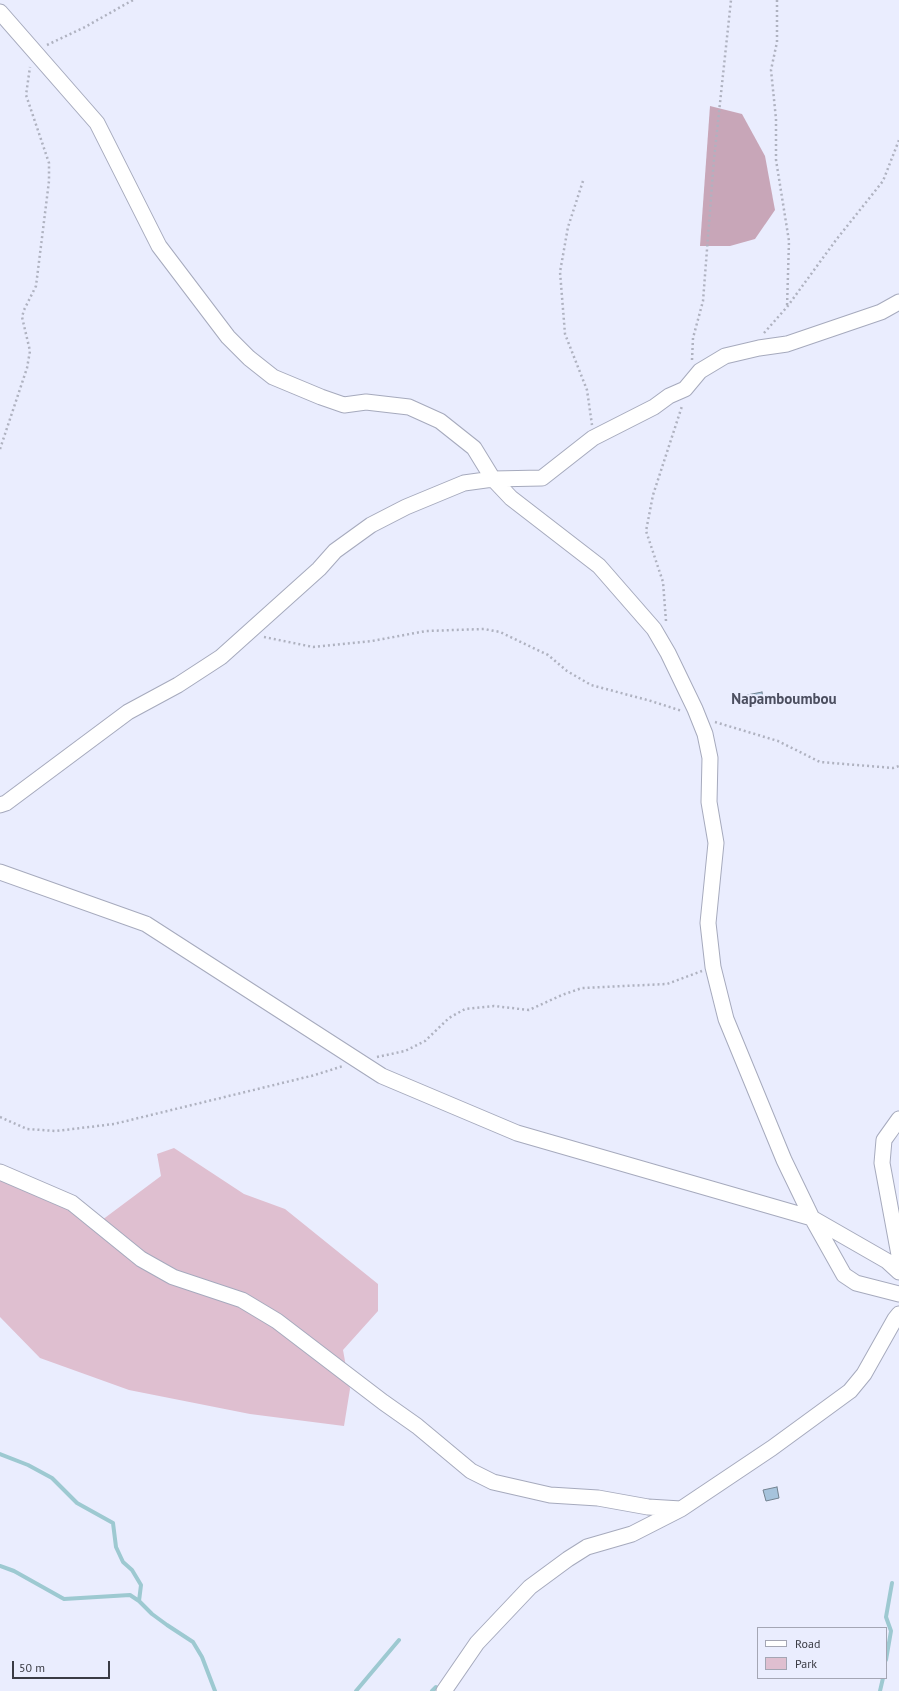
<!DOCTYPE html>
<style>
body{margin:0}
#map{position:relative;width:899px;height:1691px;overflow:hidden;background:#eaedfe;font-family:"PT Sans",sans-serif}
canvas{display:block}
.legend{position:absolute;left:757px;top:1627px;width:130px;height:52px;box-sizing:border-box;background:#eaedfe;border:1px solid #a4a6b4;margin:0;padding:5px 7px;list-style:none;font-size:12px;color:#3a3b44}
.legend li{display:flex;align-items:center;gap:8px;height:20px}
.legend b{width:20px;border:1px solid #a4a6b4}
.scale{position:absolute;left:12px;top:1661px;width:98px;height:18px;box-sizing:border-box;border:2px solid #3a3b44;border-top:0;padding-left:5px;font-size:12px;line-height:14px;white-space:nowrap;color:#3a3b44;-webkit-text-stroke:3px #eaedfe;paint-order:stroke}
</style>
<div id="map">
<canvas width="899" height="1691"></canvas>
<ul class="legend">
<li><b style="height:5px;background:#fff"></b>Road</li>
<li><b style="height:11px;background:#dfbfd0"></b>Park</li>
</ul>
<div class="scale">50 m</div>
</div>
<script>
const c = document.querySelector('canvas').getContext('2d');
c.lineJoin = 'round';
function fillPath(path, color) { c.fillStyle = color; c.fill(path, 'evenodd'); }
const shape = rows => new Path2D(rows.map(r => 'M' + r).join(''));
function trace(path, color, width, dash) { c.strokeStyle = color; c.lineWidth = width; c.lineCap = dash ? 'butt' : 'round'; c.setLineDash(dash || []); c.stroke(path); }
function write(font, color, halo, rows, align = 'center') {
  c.font = font + ' "PT Sans",sans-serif'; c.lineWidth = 4; c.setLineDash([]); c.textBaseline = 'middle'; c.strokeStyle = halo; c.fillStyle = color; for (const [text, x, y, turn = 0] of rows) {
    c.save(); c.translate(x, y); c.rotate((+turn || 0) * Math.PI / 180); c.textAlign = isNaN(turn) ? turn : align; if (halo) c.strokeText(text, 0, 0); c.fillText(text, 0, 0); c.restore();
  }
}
fillPath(shape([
 [174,1148,244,1194,285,1209,378,1284,378,1311,343,1350,350,1389,344,1426,250,1414,129,1390,40,1358,0,1317,0,1172,98,1223,161,1176,157,1154]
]), '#dfbfd0');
fillPath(shape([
 [710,106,742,114,765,156,775,210,755,239,730,246,700,246]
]), '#c8a6b8');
trace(shape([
 [0,1454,28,1465,52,1478,77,1503,113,1523,116,1547,123,1562,132,1570,141,1585,139,1601],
 [0,1566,14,1571,64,1599,130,1595,139,1601,152,1614,167,1625,193,1642,202,1657,215,1691],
 [886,1660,891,1631,886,1617,892,1583],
 [356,1691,399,1640],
 [432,1691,436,1687],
 [880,1691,883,1678]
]), '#9dc9d1', 4);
const building = shape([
 [762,692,764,703,749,706,747,695,762,692],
 [777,1487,779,1498,766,1501,763,1490,777,1487]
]);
fillPath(building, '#a6c3dc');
trace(building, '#738391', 1);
const minor = shape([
 [0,12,97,123,159,246,228,337,249,358,273,377,321,397,344,405,366,402,409,407,440,421,474,448,493,479,511,498,599,566,654,629,668,653,695,709,705,734,710,758,709,802,716,843,708,923,713,967,726,1019,784,1160,812,1218,844,1275,856,1283,899,1294],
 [0,805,6,803,128,712,178,685,221,657,319,569,335,551,371,525,406,507,464,483,493,479,542,478,593,438,654,407,669,396,685,389,700,371,725,356,759,348,787,344,881,312,899,302],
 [0,872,146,924,382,1076,517,1133,812,1218,887,1261,899,1272],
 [899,1119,884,1140,882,1163,899,1255],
 [0,1172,72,1203,141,1259,173,1277,242,1300,277,1321,383,1402,417,1426,471,1471,493,1482,550,1495,598,1498,648,1507,681,1509],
 [444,1691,477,1643,530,1587,568,1559,587,1547,632,1534,681,1509,772,1448,850,1391,864,1374,895,1319,899,1314]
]);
trace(minor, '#a6aabd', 17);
trace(shape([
 [777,0,777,42,771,70,776,119,776,160,789,241,787,307],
 [47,45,85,27,133,0],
 [583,181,568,227,560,272,565,334,587,390,592,425],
 [764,333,787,307,836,240,883,181,899,140],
 [692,360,693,338,703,301,714,159,731,0],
 [0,449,27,368,30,351,22,317,24,310,36,286,49,181,49,163,26,95,30,67],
 [666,621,663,582,646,531,653,495,682,406],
 [264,637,313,647,372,641,426,631,484,629,500,632,548,655,567,671,591,685,651,701,682,711],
 [715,722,778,741,820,762,893,768,899,766],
 [377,1057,405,1051,425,1041,449,1018,465,1009,494,1006,529,1010,562,995,582,988,667,984,702,971],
 [0,1117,27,1129,56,1131,114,1124,315,1075,343,1066]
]), '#afb2c0', 2.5, [2, 3]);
trace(minor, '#fff', 15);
write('bold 15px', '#4b4e5f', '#eaedfe', [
 ["Napamboumbou",784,700]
]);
</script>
